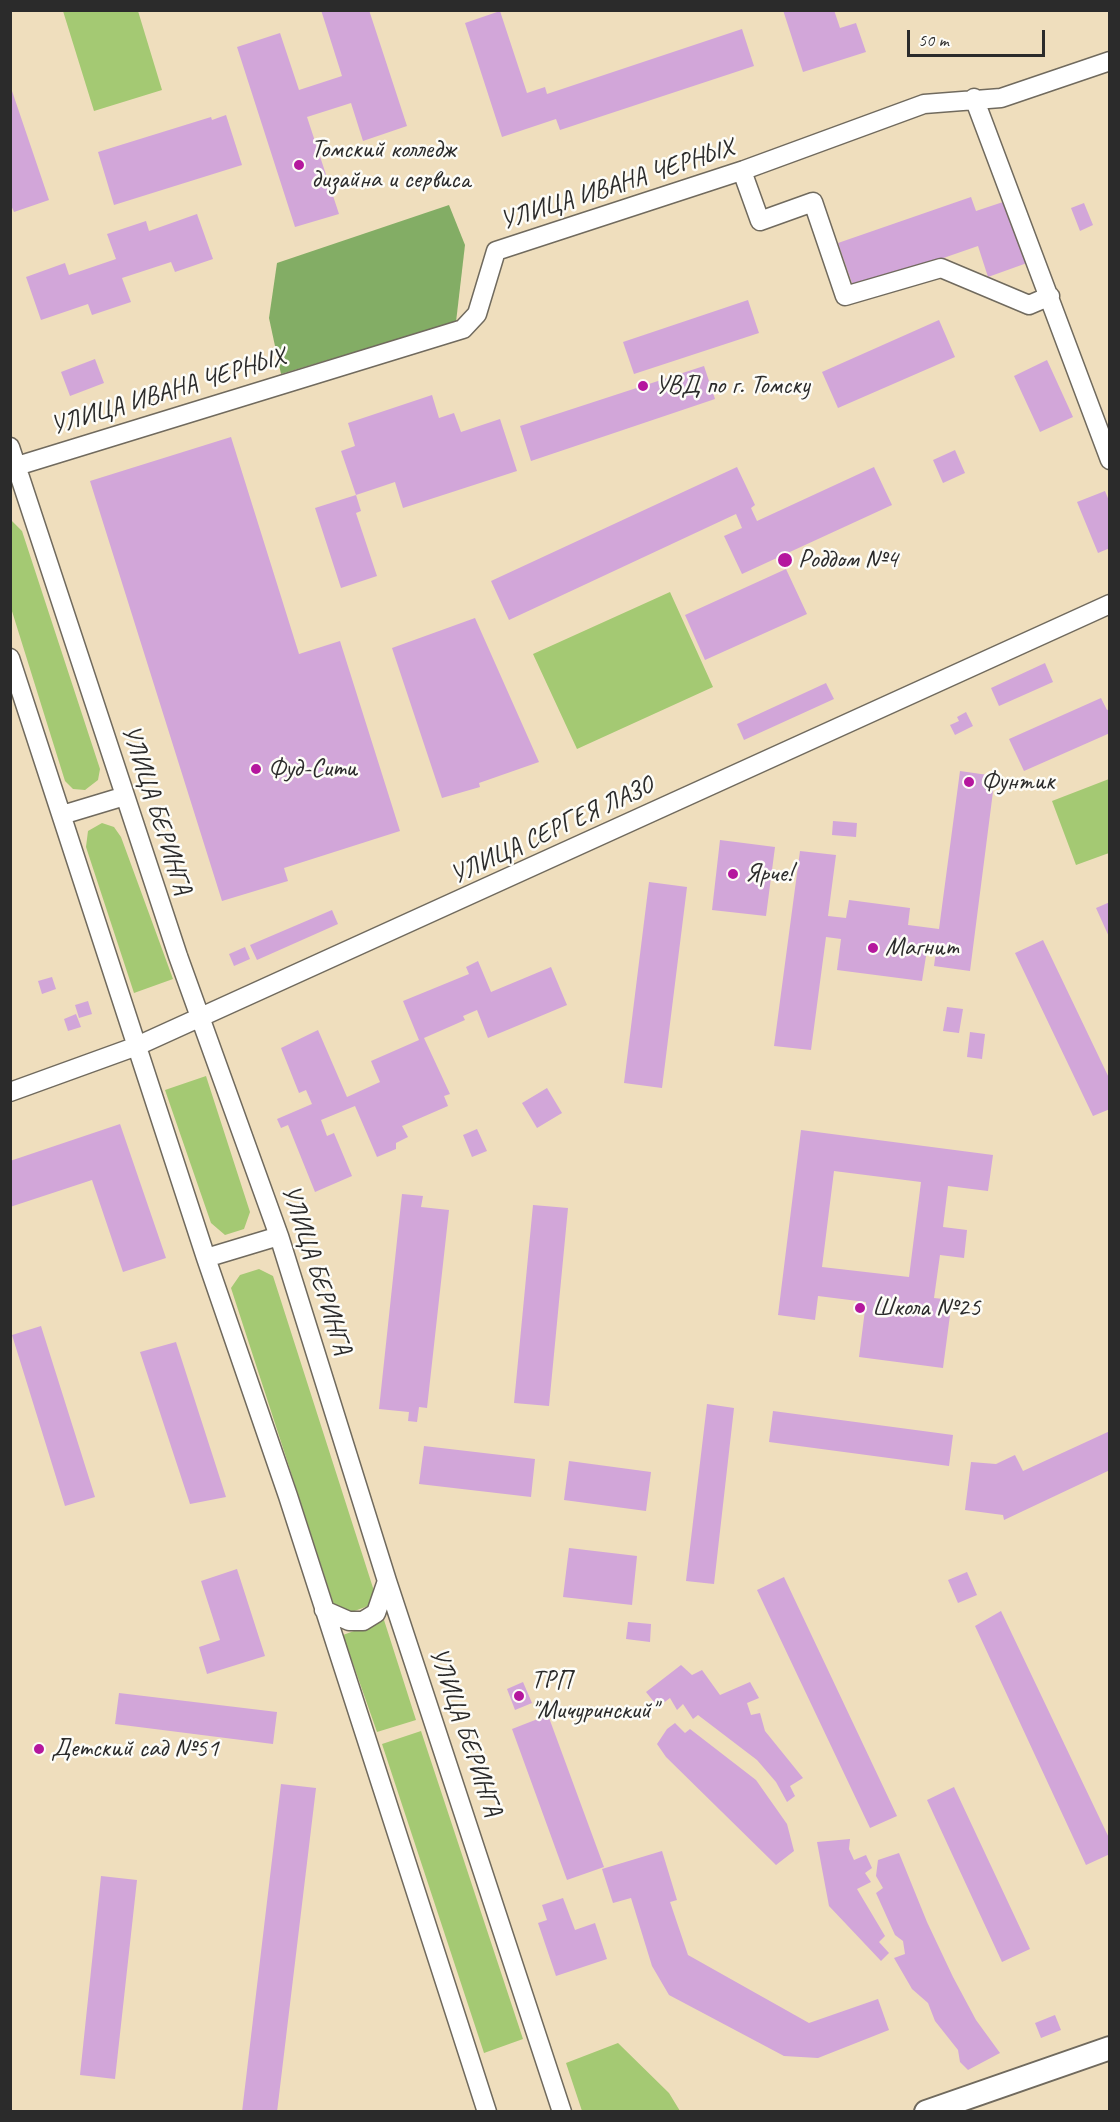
<!DOCTYPE html>
<meta charset="utf-8">
<style>
body{margin:0}
#map{position:relative;width:1120px;height:2122px;overflow:hidden;background:#efdebd;font-family:Caveat,sans-serif}
canvas{display:block}
.frame{position:absolute;inset:0;border:12px solid #2b2b2b;pointer-events:none}
.scale{position:absolute;left:907px;top:30px;width:138px;height:27px;box-sizing:border-box;border:3px solid #2b2b2b;border-top:0;padding-left:8px;font-size:18px;line-height:21px;white-space:nowrap;color:#2b2b2b;-webkit-text-stroke:4px #fdfcf7;paint-order:stroke}
</style>
<div id="map">
<canvas width="1120" height="2122"></canvas>
<div class="frame"></div>
<div class="scale">50 m</div>
</div>
<script>
const c = document.querySelector('canvas').getContext('2d');
c.lineJoin = 'round';
function fillPath(path, color) { c.fillStyle = color; c.fill(path, 'evenodd'); }
const shape = rows => new Path2D(rows.map(r => 'M' + r).join(''));
function trace(path, color, width, dash) { c.strokeStyle = color; c.lineWidth = width; c.lineCap = dash ? 'butt' : 'round'; c.setLineDash(dash || []); c.stroke(path); }
function write(font, color, halo, rows, align = 'center') {
  c.font = font + ' Caveat,sans-serif'; c.lineWidth = 5; c.setLineDash([]); c.textBaseline = 'middle'; c.strokeStyle = halo; c.fillStyle = color; for (const [text, x, y, turn = 0] of rows) {
    c.save(); c.translate(x, y); c.rotate((+turn || 0) * Math.PI / 180); c.textAlign = isNaN(turn) ? turn : align; if (halo) c.strokeText(text, 0, 0); c.fillText(text, 0, 0); c.restore();
  }
}
fillPath(shape([
 [63,11,138,11,162,90,94,111],
 [11,520,22,531,100,769,98,780,85,790,73,789,65,781,11,608],
 [670,592,713,687,577,749,533,654],
 [1109,779,1109,853,1076,865,1052,801],
 [102,823,114,827,121,837,173,979,134,993,86,847,88,831],
 [206,1076,250,1212,244,1229,225,1235,211,1223,165,1090],
 [259,1269,273,1276,374,1591,368,1606,349,1613,334,1605,231,1288,240,1275],
 [384,1620,416,1720,377,1732,343,1635],
 [421,1731,523,2039,484,2053,382,1744],
 [618,2043,669,2093,680,2111,582,2111,566,2063]
]), '#a4c973');
fillPath(shape([
 [449,205,465,245,456,322,281,374,269,318,277,263]
]), '#83ad65');
fillPath(shape([
 [321,10,369,10,407,126,363,141,351,103,307,117,339,214,295,227,237,47,280,33,299,90,342,76],
 [783,10,834,10,840,28,856,23,866,52,803,72],
 [500,11,527,93,545,87,547,94,742,29,754,66,560,130,556,119,502,137,465,23],
 [11,88,49,200,14,212,10,203],
 [226,115,242,165,114,205,98,152,211,117,212,120],
 [971,197,976,211,1006,201,1027,263,988,277,978,246,854,289,838,243],
 [1084,203,1093,225,1080,231,1071,208],
 [197,214,213,259,175,272,171,262,122,278,131,302,92,315,88,304,41,320,26,277,65,263,69,275,116,259,107,234,146,221,149,231],
 [748,300,759,333,634,374,623,342],
 [939,320,955,357,838,408,822,372],
 [95,359,104,383,70,396,61,372],
 [1047,360,1073,417,1040,432,1014,376],
 [704,366,715,399,531,461,520,426],
 [432,395,439,418,454,413,461,432,500,419,517,471,403,508,395,482,356,495,341,451,355,446,348,423],
 [231,437,299,654,340,641,400,831,284,868,288,881,222,901,90,481],
 [955,450,965,473,943,483,933,460],
 [737,467,755,505,751,508,757,521,874,467,892,505,742,574,724,536,742,528,736,514,509,620,491,581],
 [1105,491,1110,503,1110,548,1098,553,1077,502],
 [356,495,361,511,356,513,377,576,341,588,315,508],
 [786,569,807,614,705,660,685,615],
 [475,618,539,762,479,783,480,787,442,798,392,648],
 [1045,663,1053,682,999,706,991,688],
 [826,683,834,699,744,740,737,724],
 [1101,698,1107,710,1110,709,1110,733,1024,771,1009,739],
 [966,712,973,726,955,735,950,725,959,721,957,717],
 [960,771,995,776,970,971,934,966,936,951,927,950,922,981,837,970,841,939,826,937,811,1050,774,1046,800,851,836,855,828,916,846,918,849,900,910,908,908,925,939,929],
 [833,821,857,823,856,837,832,835],
 [720,840,775,847,766,916,712,910],
 [649,882,687,887,662,1088,624,1083],
 [1110,902,1110,939,1096,908],
 [332,910,338,924,257,960,250,945],
 [1043,940,1110,1080,1110,1109,1093,1116,1015,953],
 [245,947,250,959,234,966,229,954],
 [478,961,491,992,551,967,567,1005,488,1038,477,1010,463,1016,465,1020,424,1038,450,1094,444,1096,448,1106,402,1126,408,1137,396,1143,396,1149,377,1157,355,1106,321,1120,327,1136,334,1133,352,1176,315,1192,288,1125,281,1128,277,1119,312,1104,306,1090,299,1093,281,1048,318,1030,347,1097,380,1082,371,1061,419,1040,403,1001,469,974,466,967],
 [52,977,56,989,42,994,38,981],
 [88,1001,92,1014,79,1018,75,1005],
 [947,1007,963,1009,959,1033,943,1031],
 [76,1014,81,1027,68,1031,64,1019],
 [970,1032,985,1034,982,1059,967,1057],
 [547,1088,562,1113,537,1128,522,1103],
 [120,1124,166,1258,123,1272,92,1180,10,1207,10,1161],
 [477,1129,487,1151,472,1157,463,1135],
 [801,1130,993,1155,988,1191,948,1186,943,1227,967,1230,964,1258,940,1255,934,1298,952,1300,943,1368,859,1357,866,1302,818,1296,815,1320,778,1315],
 [834,1171,921,1182,909,1277,822,1267],
 [402,1194,423,1196,421,1207,449,1210,427,1408,419,1407,417,1422,408,1421,409,1412,379,1409],
 [533,1205,568,1208,549,1406,514,1403],
 [41,1326,95,1497,65,1506,12,1335],
 [176,1342,226,1497,190,1504,140,1352],
 [707,1404,734,1408,714,1584,686,1581],
 [773,1411,953,1435,949,1466,769,1442],
 [1110,1431,1110,1470,1004,1520,1003,1515,965,1510,971,1462,996,1464,1015,1455,1023,1471],
 [424,1446,535,1459,531,1497,419,1484],
 [569,1461,651,1472,646,1511,564,1500],
 [569,1548,637,1556,632,1605,563,1597],
 [237,1569,265,1656,207,1674,199,1647,220,1640,201,1581],
 [967,1572,977,1595,958,1603,948,1580],
 [784,1577,897,1816,870,1828,757,1590],
 [1001,1611,1110,1840,1110,1854,1086,1865,975,1626],
 [628,1622,651,1624,650,1642,626,1639],
 [681,1665,692,1675,702,1670,720,1695,750,1682,759,1698,747,1703,751,1715,760,1713,765,1731,803,1778,790,1786,795,1796,787,1802,776,1782,757,1760,698,1715,693,1719,683,1704,677,1710,670,1698,658,1707,646,1692],
 [523,1682,532,1703,515,1710,507,1689],
 [119,1693,277,1712,273,1744,115,1724],
 [548,1715,604,1867,567,1880,512,1729],
 [675,1723,685,1733,690,1729,756,1780,787,1824,794,1851,776,1865,666,1757,657,1744,667,1729],
 [281,1784,316,1788,277,2112,242,2112],
 [954,1787,1030,1949,1002,1962,927,1800],
 [850,1839,849,1849,854,1860,866,1855,872,1868,865,1873,871,1882,857,1889,885,1936,879,1942,889,1953,881,1961,829,1906,817,1842],
 [662,1851,677,1900,670,1902,688,1955,809,2023,878,1999,889,2030,818,2058,784,2056,669,1995,652,1966,631,1898,613,1903,602,1869],
 [899,1853,927,1922,953,1977,976,2020,1000,2053,968,2070,960,2062,958,2050,935,2021,928,2003,912,1989,894,1958,905,1954,903,1941,895,1935,876,1893,883,1888,876,1876,878,1860],
 [101,1876,137,1880,115,2079,80,2075],
 [563,1898,575,1930,595,1923,607,1959,556,1976,538,1923,547,1920,542,1905],
 [1055,2015,1061,2030,1041,2038,1035,2023]
]), '#d2a6d9');
const minor = shape([
 [974,98,1110,460],
 [742,171,760,221,813,202,845,296,941,268,1029,305,1050,296],
 [10,447,178,956,279,1236,387,1581,562,2112],
 [17,466,463,329,477,314,496,251,744,170,924,104,1001,98,1110,61],
 [10,658,206,1258,288,1496,487,2112],
 [62,815,125,796],
 [10,1092,137,1046,1110,604],
 [206,1258,279,1236],
 [324,1610,349,1621,363,1621,376,1613,387,1581]
]);
const major = shape([
 [926,2112,1110,2048]
]);
trace(minor, '#706a5e', 21);
trace(major, '#706a5e', 26);
trace(minor, '#fff', 18);
trace(major, '#fff', 22);
for (const [x, y, r, color] of [
 [299,165,6,"#b5179e"],
 [643,386,6,"#b5179e"],
 [785,560,8,"#b5179e"],
 [256,769,6,"#b5179e"],
 [969,782,6,"#b5179e"],
 [733,874,6,"#b5179e"],
 [873,948,6,"#b5179e"],
 [860,1308,6,"#b5179e"],
 [519,1696,6,"#b5179e"],
 [39,1749,6,"#b5179e"]
]) { const dot = new Path2D(); dot.arc(x, y, r, 0, 2 * Math.PI); c.fillStyle = color; c.fill(dot); trace(dot, '#fdfcf7', 2); }
write('26px', '#2b2b2b', '#fdfcf7', [
 ["Томский колледж",311,150],
 ["дизайна и сервиса",311,180],
 ["УВД по г. Томску",655,386],
 ["Роддом №4",798,560],
 ["Фуд-Сити",268,769],
 ["Фунтик",981,782],
 ["Ярче!",745,874],
 ["Магнит",885,948],
 ["Школа №25",872,1308],
 ["ТРП",531,1681],
 ["\"Мичуринский\"",531,1711],
 ["Детский сад №51",51,1749]
], 'left');
write('26px', '#2b2b2b', '#fdfcf7', [
 ["УЛИЦА ИВАНА ЧЕРНЫХ",617,185,-18],
 ["УЛИЦА ИВАНА ЧЕРНЫХ",168,392,-17],
 ["УЛИЦА БЕРИНГА",156,810,72],
 ["УЛИЦА СЕРГЕЯ ЛАЗО",552,831,-25],
 ["УЛИЦА БЕРИНГА",316,1270,72],
 ["УЛИЦА БЕРИНГА",465,1732,71]
]);
</script>
